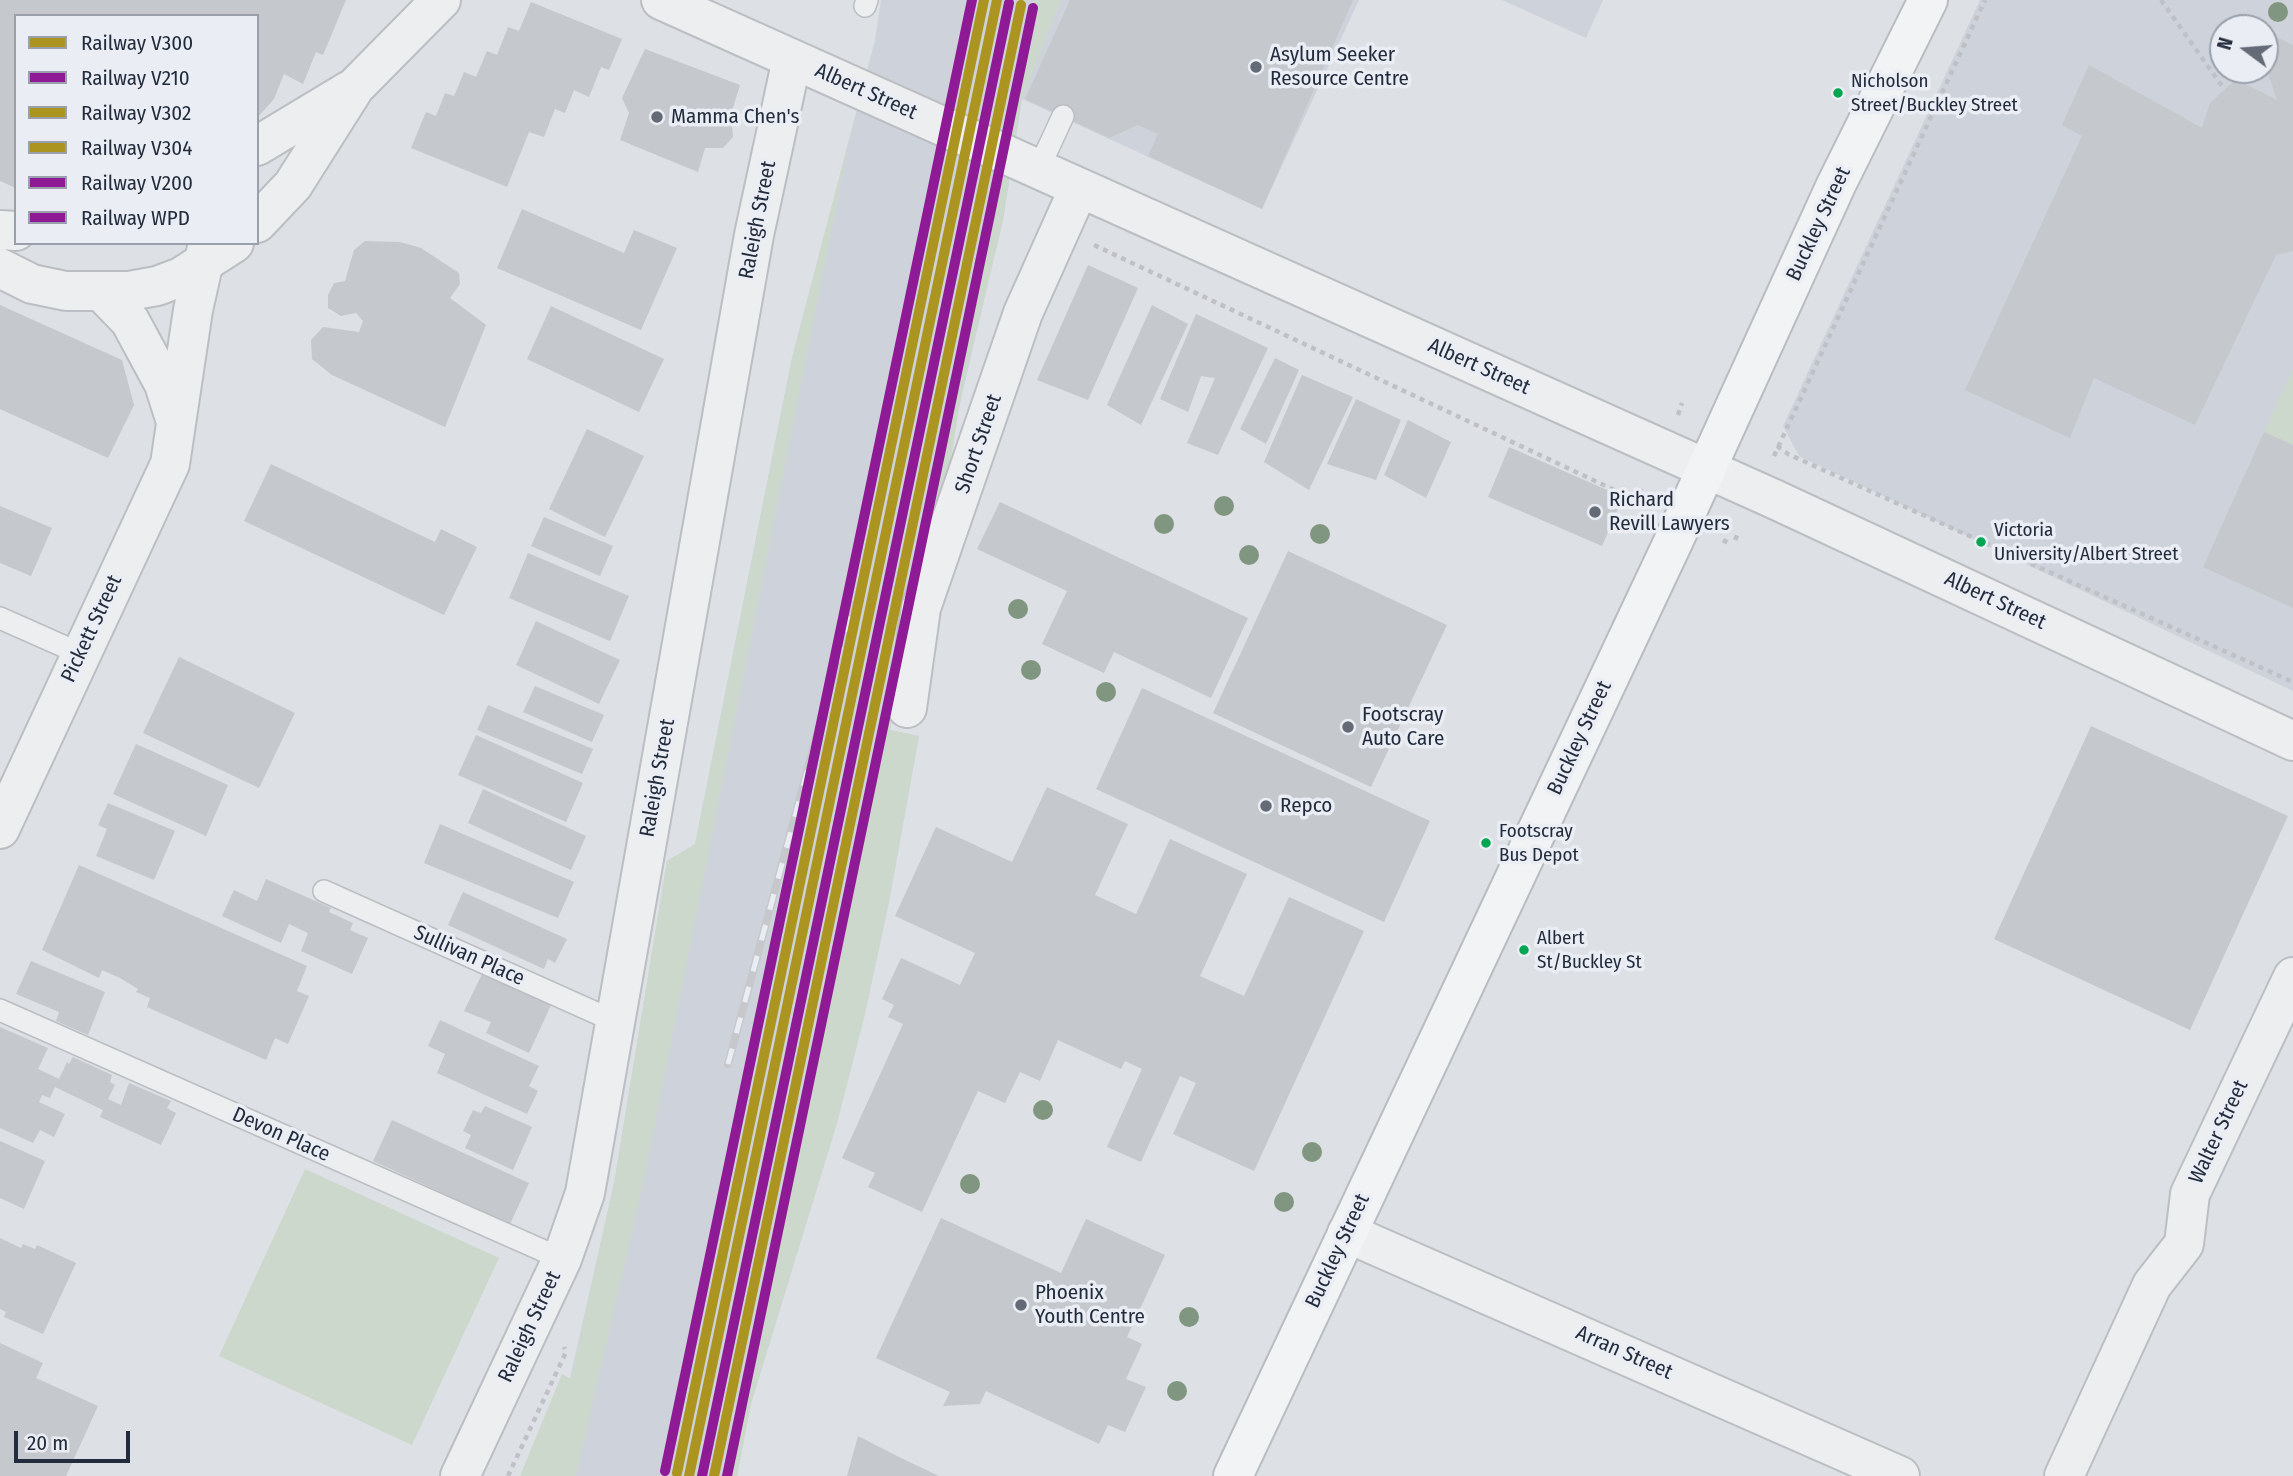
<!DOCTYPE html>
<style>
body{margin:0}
#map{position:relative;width:2293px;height:1476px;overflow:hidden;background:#dde0e4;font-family:"Fira Sans Condensed",sans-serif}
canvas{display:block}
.legend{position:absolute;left:14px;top:14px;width:245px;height:231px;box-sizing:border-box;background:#eaeef4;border:2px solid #9aa0ab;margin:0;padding:9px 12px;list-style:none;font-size:21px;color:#232c3d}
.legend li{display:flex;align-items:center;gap:14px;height:35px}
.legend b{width:35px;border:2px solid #9aa0ab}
.north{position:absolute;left:2209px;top:14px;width:70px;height:70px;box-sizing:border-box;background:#eaeef4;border:2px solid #9aa0ab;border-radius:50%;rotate:286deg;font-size:19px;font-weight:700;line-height:28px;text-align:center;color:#232c3d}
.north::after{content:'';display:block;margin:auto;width:24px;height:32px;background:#646b77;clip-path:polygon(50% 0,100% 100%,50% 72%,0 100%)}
.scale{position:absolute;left:14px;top:1431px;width:116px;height:32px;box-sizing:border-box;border:4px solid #232c3d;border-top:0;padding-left:9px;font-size:21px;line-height:24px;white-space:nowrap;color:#232c3d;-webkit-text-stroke:5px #eaeef4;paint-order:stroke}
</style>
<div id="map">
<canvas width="2293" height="1476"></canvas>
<ul class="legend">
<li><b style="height:9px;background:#ab941f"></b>Railway V300</li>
<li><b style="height:9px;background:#8f1a95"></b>Railway V210</li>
<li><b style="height:9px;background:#ab941f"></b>Railway V302</li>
<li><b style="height:9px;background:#ab941f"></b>Railway V304</li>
<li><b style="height:9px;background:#8f1a95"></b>Railway V200</li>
<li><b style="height:9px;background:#8f1a95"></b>Railway WPD</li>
</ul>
<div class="north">N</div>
<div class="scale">20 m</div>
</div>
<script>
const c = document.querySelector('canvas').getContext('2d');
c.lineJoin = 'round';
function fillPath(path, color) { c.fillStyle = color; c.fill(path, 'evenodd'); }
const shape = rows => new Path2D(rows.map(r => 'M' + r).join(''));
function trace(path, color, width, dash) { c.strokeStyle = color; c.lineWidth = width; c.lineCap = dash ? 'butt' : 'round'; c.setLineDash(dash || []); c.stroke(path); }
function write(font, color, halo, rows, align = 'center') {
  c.font = font + ' "Fira Sans Condensed",sans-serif'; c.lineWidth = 7; c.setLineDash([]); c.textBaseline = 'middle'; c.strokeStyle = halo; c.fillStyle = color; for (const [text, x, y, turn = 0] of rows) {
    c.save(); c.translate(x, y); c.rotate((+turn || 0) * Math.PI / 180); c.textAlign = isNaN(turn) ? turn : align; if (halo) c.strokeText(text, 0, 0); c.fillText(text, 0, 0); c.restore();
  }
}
fillPath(shape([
 [881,0,1359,0,1262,209,1022,99,1003,220,914,599,890,730,919,736,889,902,864,1018,837,1123,751,1404,737,1476,548,1476,614,1183,667,861,695,844,792,358,875,40],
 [1502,0,1603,0,1586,38],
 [1980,0,2293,0,2293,691,1799,456,1783,426],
 [2223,28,2265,28,2265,70,2223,70]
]), '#ced3db');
fillPath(shape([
 [1034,0,1061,0,1022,99,1003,220,962,390,943,511,914,599,890,730,919,736,889,902,864,1018,837,1123,751,1404,737,1476,726,1476,817,1060,915,557],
 [851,132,644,1180,576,1476,520,1476,562,1374,571,1379,614,1183,667,861,695,844,792,358],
 [2293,369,2293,445,2264,432],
 [305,1169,499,1258,412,1445,219,1356]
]), '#cdd8cd');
fillPath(shape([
 [0,0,346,0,323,55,316,52,303,84,284,74,274,99,257,118,257,16,16,16,16,188,0,181],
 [1070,0,1353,0,1262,209,1148,156,1158,134,1138,125,1109,138,1025,99],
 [531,2,622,39,609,70,601,67,589,97,574,90,565,113,555,109,544,137,529,132,507,187,411,148,426,112,436,116,445,93,454,96,464,72,476,77,487,51,497,55,508,27,519,31],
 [2274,36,2293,45,2293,251,2276,255,2195,425,2094,378,2070,438,1965,390,2082,136,2062,125,2089,65,2202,128,2210,103,2236,79,2277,100,2265,64,2265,40],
 [645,49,740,85,731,114,733,137,723,148,705,148,698,172,620,140,629,113,622,98],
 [522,209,624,253,634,230,677,248,641,330,497,268],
 [365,241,400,242,421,248,459,273,460,284,450,298,486,325,445,427,332,375,312,359,311,340,323,327,359,332,363,321,356,313,341,316,328,308,328,295,334,283,345,281,354,250],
 [1088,265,1138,288,1088,400,1037,380],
 [0,305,122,360,134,405,108,458,0,409],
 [1152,305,1188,324,1141,425,1107,405],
 [551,306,664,359,639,412,527,359],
 [1196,314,1268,348,1218,455,1187,443,1215,378,1201,376,1188,412,1160,399],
 [1275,358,1299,370,1266,444,1240,429],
 [1302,375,1353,397,1309,490,1264,462],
 [1356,399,1401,420,1376,480,1327,464],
 [1408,420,1451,442,1426,498,1384,475],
 [587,429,644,456,605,537,549,509],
 [2264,432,2293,445,2293,608,2203,567],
 [1509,447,1623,497,1602,546,1488,497],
 [271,464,435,542,441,529,477,547,444,615,244,521],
 [1000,502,1248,618,1211,698,1114,652,1104,673,1042,644,1067,591,977,549],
 [0,506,52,528,31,576,0,563],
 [544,517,613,546,600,576,531,546],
 [1288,551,1447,625,1371,787,1213,713],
 [528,553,629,596,610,641,509,598],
 [536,621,620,660,599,704,516,665],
 [179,657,295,713,259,788,143,733],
 [535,686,604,715,592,742,523,712],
 [1142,688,1430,821,1384,922,1096,789],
 [488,705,593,749,582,774,477,730],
 [2091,726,2288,816,2190,1030,1994,939],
 [476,735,583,783,566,822,458,775],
 [136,744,228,785,206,836,113,794],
 [1047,787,1128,824,1095,895,1136,914,1170,839,1247,874,1200,976,1244,996,1289,897,1364,931,1254,1171,1173,1134,1196,1083,1180,1076,1141,1162,1107,1147,1142,1069,1125,1061,1121,1069,1058,1040,1040,1081,1020,1072,1005,1103,978,1091,922,1212,868,1187,875,1173,842,1158,903,1024,888,1017,894,1005,882,999,901,958,960,985,975,953,895,916,936,827,1012,862],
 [483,789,586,836,571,870,468,823],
 [108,803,175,831,154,880,96,856,107,829,98,825],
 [440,824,574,882,558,918,424,863],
 [79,865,307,966,297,991,309,996,288,1044,275,1038,266,1060,147,1007,150,998,136,992,138,989,120,978,102,970,99,978,42,950],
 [266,879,331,908,329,912,353,923,350,930,368,938,352,974,301,951,308,933,289,924,281,943,222,916,234,890,257,901],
 [463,892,567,939,555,963,548,959,544,969,448,925],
 [31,961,105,992,88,1035,56,1021,59,1012,16,994],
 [483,972,552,1003,529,1053,486,1033,491,1022,464,1011],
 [440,1020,539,1066,529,1086,538,1091,527,1114,437,1073,445,1054,428,1046],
 [0,1027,48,1048,38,1069,59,1079,67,1062,69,1064,73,1057,112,1075,110,1082,115,1085,108,1099,121,1105,129,1083,171,1101,167,1108,176,1113,161,1145,100,1117,103,1110,55,1087,50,1098,42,1095,39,1102,65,1114,54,1137,40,1130,33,1143,0,1128],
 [485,1106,532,1127,513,1170,465,1148,471,1135,463,1131,473,1110,481,1113],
 [392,1120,529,1183,510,1224,373,1161],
 [0,1141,45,1161,24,1209,0,1198],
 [941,1218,1061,1273,1086,1219,1165,1255,1127,1337,1142,1344,1126,1379,1146,1387,1125,1432,1108,1425,1099,1444,986,1391,980,1404,943,1406,950,1392,876,1358],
 [0,1238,21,1248,23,1244,35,1249,37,1245,76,1263,43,1334,4,1317,6,1312,0,1309],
 [0,1343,43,1363,36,1378,98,1406,66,1476,0,1476],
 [858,1436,901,1458,939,1476,847,1476]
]), '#c5c8cc');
const service = shape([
 [865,6,867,0],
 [1038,170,1063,116],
 [0,618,81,654],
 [324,891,614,1021],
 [0,1010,562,1259]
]);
const minor = shape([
 [102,292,130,321,164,384,176,422],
 [907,708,921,608,1023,313,1079,188],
 [0,829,170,464,193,310,208,243],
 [1347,1233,1900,1476],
 [460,1476,562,1259,585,1193,754,235,792,59],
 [2064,1476,2152,1285,2184,1244,2190,1194,2293,977]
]);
const tertiary = shape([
 [661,0,1774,499,2293,741],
 [257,146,350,90],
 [257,223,293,185,355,87,441,0],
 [0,230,16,231],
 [0,268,32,284,66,291,129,291,157,286,181,277,234,243]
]);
const primary = shape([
 [1233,1476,1674,540,1836,185,1928,0]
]);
trace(service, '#bbbec2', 24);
trace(minor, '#bbbec2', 42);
trace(tertiary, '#bbbec2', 42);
trace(primary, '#b9bdc2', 42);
trace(shape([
 [2161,0,2224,89],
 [1094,245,1644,504],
 [1678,415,1682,403],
 [1777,446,1788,454,2293,682],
 [1774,456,1985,0],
 [1635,500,1641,488],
 [1723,540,1730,544],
 [1735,540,1739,531],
 [508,1476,566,1352,564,1347]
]), '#bfc1c7', 4.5, [5, 5]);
trace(service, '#edeef0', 21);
trace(minor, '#edeef0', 38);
trace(tertiary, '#edeef0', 38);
trace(primary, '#f2f3f4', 38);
const rail = shape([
 [728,1064,852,605]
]);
trace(rail, '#c6c8cb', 8);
trace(rail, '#eaeef4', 5, [16]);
trace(shape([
 [689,1476,997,0]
]), '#ab941f', 10);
trace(shape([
 [702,1476,1009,3]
]), '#8f1a95', 10);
trace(shape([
 [677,1473,984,0]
]), '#ab941f', 10);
trace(shape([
 [714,1476,1021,5]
]), '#ab941f', 10);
trace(shape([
 [665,1471,972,0]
]), '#8f1a95', 10);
trace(shape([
 [727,1476,1033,8]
]), '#8f1a95', 10);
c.fillStyle = '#819681';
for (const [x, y] of [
 [2278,12],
 [1224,506],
 [1164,524],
 [1320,534],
 [1249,555],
 [1018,609],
 [1031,670],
 [1106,692],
 [1043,1110],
 [1312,1152],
 [970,1184],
 [1284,1202],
 [1189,1317],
 [1177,1391]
]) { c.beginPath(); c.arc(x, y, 10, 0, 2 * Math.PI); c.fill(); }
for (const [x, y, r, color] of [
 [1256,67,7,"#646b77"],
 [1838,93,6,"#00a651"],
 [657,117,7,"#646b77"],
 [1595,512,7,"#646b77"],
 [1981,542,6,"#00a651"],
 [1348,727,7,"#646b77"],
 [1266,806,7,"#646b77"],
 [1486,843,6,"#00a651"],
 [1524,950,6,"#00a651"],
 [1021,1305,7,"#646b77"]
]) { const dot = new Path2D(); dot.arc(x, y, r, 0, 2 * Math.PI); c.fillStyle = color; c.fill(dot); trace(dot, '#eaeef4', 2.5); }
write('19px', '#232c3d', '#eaeef4', [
 ["Nicholson",1851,82],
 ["Street/Buckley Street",1851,106],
 ["Victoria",1994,531],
 ["University/Albert Street",1994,555],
 ["Footscray",1499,832],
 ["Bus Depot",1499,856],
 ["Albert",1537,939],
 ["St/Buckley St",1537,963]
], 'left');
write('21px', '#232c3d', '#eaeef4', [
 ["Asylum Seeker",1270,55],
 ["Resource Centre",1270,79],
 ["Mamma Chen's",671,117],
 ["Richard",1609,500],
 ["Revill Lawyers",1609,524],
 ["Footscray",1362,715],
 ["Auto Care",1362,739],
 ["Repco",1280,806],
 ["Phoenix",1035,1293],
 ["Youth Centre",1035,1317]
], 'left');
write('21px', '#232c3d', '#eaeef4', [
 ["Albert Street",866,92,24],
 ["Raleigh Street",758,220,-79],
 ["Buckley Street",1819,224,-65],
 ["Albert Street",1479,367,24],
 ["Short Street",979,444,-71],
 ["Albert Street",1995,601,25],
 ["Pickett Street",92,629,-65],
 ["Buckley Street",1580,738,-65],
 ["Raleigh Street",658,778,-80],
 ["Sullivan Place",469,956,24],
 ["Walter Street",2219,1132,-65],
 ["Devon Place",281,1135,24],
 ["Buckley Street",1338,1251,-65],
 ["Raleigh Street",530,1327,-65],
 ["Arran Street",1624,1353,24]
]);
</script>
